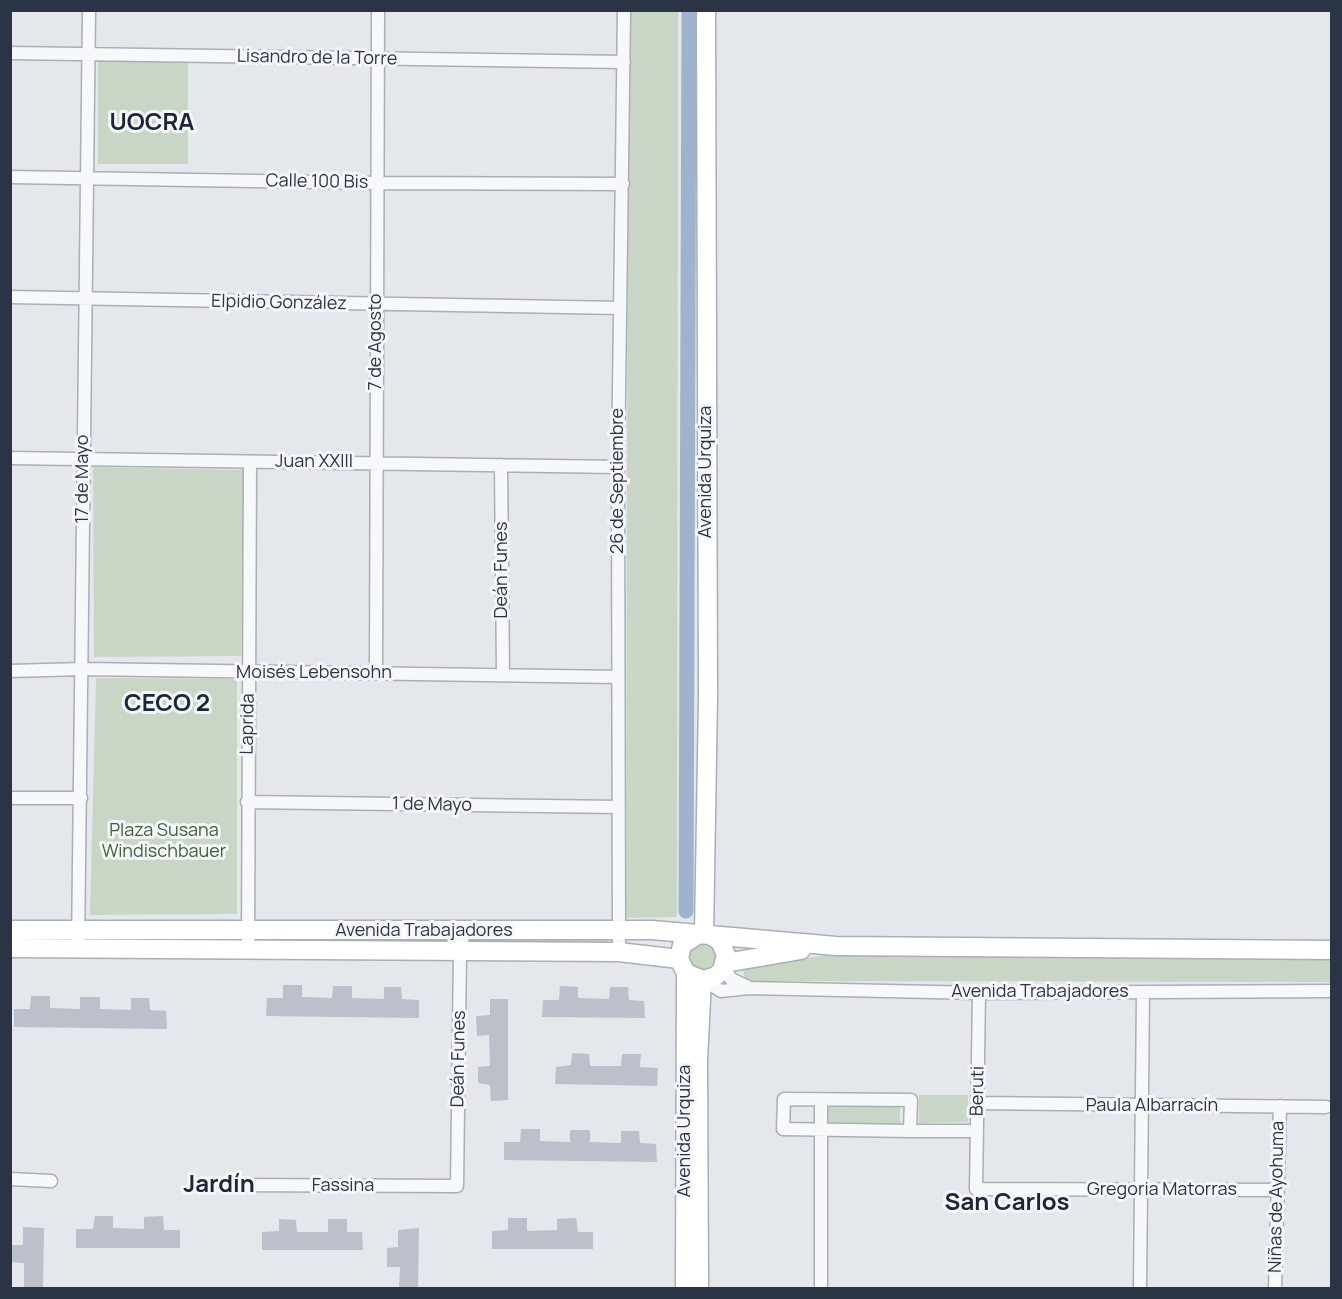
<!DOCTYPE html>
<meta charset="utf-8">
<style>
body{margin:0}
#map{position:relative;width:1342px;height:1299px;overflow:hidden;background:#e4e7ec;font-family:Manrope,sans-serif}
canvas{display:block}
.frame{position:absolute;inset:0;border:12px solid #2b3445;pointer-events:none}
</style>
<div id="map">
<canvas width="1342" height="1299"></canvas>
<div class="frame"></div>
</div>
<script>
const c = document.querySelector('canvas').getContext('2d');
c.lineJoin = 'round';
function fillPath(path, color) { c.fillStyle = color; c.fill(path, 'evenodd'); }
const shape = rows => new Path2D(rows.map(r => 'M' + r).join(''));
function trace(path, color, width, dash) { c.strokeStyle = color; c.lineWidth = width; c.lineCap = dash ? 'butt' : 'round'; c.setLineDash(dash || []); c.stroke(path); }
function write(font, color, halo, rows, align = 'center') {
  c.font = font + ' Manrope,sans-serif'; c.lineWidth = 6; c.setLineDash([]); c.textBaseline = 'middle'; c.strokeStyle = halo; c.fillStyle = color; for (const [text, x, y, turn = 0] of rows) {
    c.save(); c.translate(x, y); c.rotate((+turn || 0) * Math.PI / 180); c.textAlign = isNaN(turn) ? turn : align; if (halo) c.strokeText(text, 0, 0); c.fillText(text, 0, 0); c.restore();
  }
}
fillPath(shape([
 [628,11,678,11,677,917,626,918],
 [188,56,188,164,98,164,98,57],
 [93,467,245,470,241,656,94,657],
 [96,678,237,679,237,914,90,915],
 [274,938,433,940,433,943,274,941],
 [607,939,607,943,490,943,490,940],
 '689 956a13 13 0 1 1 26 0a13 13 0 1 1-26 0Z',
 [834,954,1331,956,1332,982,745,981,743,968],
 [919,1095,968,1095,968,1122,919,1123],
 [827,1106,900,1107,900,1125,827,1124]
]), '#c9d6c5');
trace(shape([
 [686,911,689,10]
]), '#9fb4cc', 15);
fillPath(shape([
 [283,985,302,985,302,997,332,998,333,986,352,986,352,998,384,999,384,987,401,987,402,999,419,1000,419,1018,266,1016,267,998,283,998],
 [560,986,578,987,578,998,609,999,610,987,628,987,629,1000,644,1001,645,1018,542,1017,543,1000,559,1000],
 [31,996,50,996,50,1008,80,1009,80,997,100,997,100,1009,131,1010,131,998,149,998,150,1010,166,1011,167,1029,14,1027,14,1009,30,1009],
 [490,999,508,999,508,1100,491,1101,490,1085,478,1083,478,1067,490,1066,489,1035,477,1036,476,1016,490,1015],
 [572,1053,589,1054,590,1066,621,1066,622,1054,641,1054,640,1067,658,1068,657,1086,555,1084,556,1067,571,1065],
 [521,1129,540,1129,540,1141,570,1142,570,1130,590,1130,590,1142,621,1143,621,1131,639,1131,640,1143,656,1144,657,1162,504,1160,504,1142,520,1142],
 [95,1216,113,1216,113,1228,144,1229,144,1217,163,1216,164,1230,180,1230,180,1248,76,1248,76,1229,93,1229],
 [508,1218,527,1218,527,1231,557,1230,557,1219,576,1218,578,1232,593,1232,593,1249,492,1249,492,1231,508,1230],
 [279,1219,296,1220,297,1232,328,1232,328,1219,347,1219,347,1232,362,1232,363,1250,262,1250,262,1232,279,1231],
 [23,1227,44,1228,43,1288,24,1288,24,1263,10,1262,10,1245,23,1245],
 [419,1228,418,1288,399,1288,400,1267,387,1267,387,1248,398,1247,398,1230]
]), '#bbc0ca');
const street = shape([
 [10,53,624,62],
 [10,177,377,183,623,184],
 [10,297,620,308],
 [10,458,618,467],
 [501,465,503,674],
 [10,671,83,669,618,677],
 [376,673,378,10],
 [10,798,81,798],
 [247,802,618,807],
 [78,948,89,10],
 [248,949,250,462],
 [619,952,618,467,624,10],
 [723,966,731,979,748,987],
 [703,980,721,991,749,988,979,993,1332,991],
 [979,993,976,1189,1276,1190],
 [821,1100,821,1288],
 [978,1103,1326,1107],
 [910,1131,911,1100,784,1099,783,1129,910,1131,977,1131],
 [10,1179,51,1181],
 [228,1185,457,1186,460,951,464,931],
 [1140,1288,1143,993],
 [1275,1288,1280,1106]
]);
const secondary = shape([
 [10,930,652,930,836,946,1332,950],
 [699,934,682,945,679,959,686,973,703,980,716,976,722,970,726,955,720,941,708,934],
 [704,934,708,697,706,10],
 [10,948,619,952,679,959],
 [725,963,801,950],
 [685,1288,686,973],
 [699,1288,698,1060,702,980]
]);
trace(street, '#a9aeb7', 15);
trace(secondary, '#a9aeb7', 21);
trace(street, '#f7f8fa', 12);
trace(secondary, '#fff', 18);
write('18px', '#2b3445', '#f4f6f9', [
 ["Lisandro de la Torre",317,58,1],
 ["Calle 100 Bis",317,182,1],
 ["Elpidio González",279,303,1],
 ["7 de Agosto",376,342,-90],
 ["Juan XXIII",314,462],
 ["Avenida Urquiza",706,472,-90],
 ["17 de Mayo",83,479,-90],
 ["26 de Septiembre",618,481,-90],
 ["Deán Funes",502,570,-90],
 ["Moisés Lebensohn",314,673],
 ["Laprida",248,724,-89],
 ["1 de Mayo",432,805,1],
 ["Avenida Trabajadores",424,931],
 ["Avenida Trabajadores",1040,992],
 ["Deán Funes",459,1059,-89],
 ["Beruti",978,1091,-89],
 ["Paula Albarracín",1152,1106],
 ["Avenida Urquiza",685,1131,-90],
 ["Fassina",343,1186],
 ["Gregoria Matorras",1162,1190],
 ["Niñas de Ayohuma",1277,1197,-89]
]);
write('18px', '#3f6138', '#f4f6f9', [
 ["Plaza Susana",164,831],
 ["Windischbauer",164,852]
]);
write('bold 24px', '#1d2536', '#f4f6f9', [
 ["UOCRA",152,123],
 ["CECO 2",167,704],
 ["Jardín",219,1185],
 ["San Carlos",1007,1203]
]);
</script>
